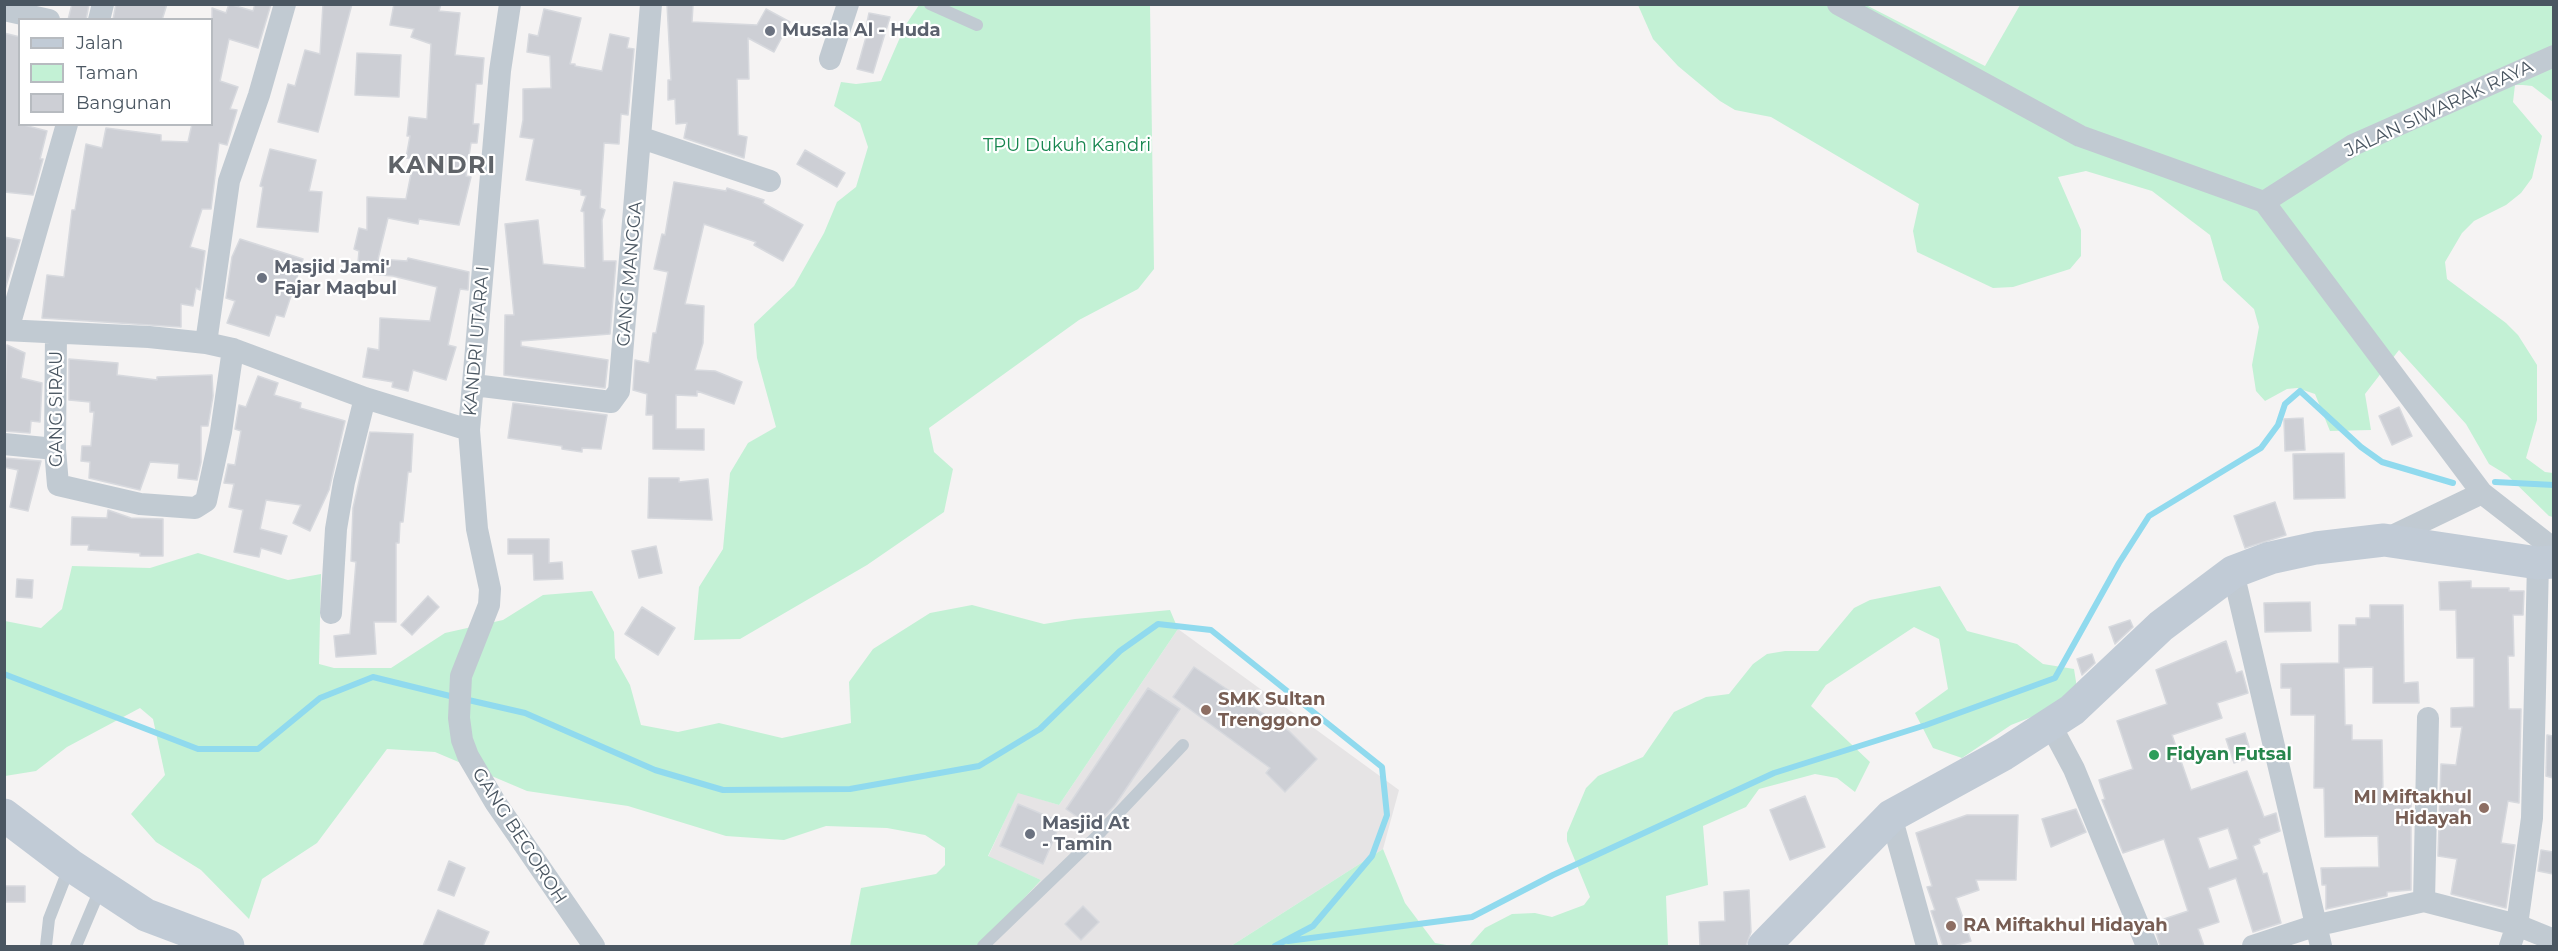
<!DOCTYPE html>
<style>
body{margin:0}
#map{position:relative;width:2558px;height:951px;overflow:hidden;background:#f5f3f3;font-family:Montserrat,sans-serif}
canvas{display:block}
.frame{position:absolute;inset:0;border:6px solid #4a5661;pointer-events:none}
.legend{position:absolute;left:18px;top:18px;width:195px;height:108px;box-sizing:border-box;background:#fff;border:2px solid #b7bbc0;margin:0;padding:8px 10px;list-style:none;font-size:18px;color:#4a5661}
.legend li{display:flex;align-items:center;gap:12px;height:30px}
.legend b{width:30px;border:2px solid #b7bbc0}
</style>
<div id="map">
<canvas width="2558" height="951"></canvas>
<div class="frame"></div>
<ul class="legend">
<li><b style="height:8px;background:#c1cbd6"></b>Jalan</li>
<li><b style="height:16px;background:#c3f1d5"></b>Taman</li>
<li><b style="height:16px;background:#cdcfd5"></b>Bangunan</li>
</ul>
</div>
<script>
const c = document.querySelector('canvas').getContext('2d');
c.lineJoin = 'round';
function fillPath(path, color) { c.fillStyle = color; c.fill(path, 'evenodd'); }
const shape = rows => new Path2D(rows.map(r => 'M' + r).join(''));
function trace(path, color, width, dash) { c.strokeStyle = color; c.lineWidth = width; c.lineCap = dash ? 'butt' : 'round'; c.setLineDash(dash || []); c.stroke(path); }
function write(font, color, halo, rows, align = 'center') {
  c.font = font + ' Montserrat,sans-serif'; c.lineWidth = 4.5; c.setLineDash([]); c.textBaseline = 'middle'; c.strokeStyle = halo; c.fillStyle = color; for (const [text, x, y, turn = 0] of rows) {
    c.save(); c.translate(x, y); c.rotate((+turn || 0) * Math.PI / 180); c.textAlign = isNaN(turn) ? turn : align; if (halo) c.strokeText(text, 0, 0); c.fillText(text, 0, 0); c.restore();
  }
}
fillPath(shape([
 [1178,629,1399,790,1383,849,1231,946,980,946,1041,880,988,857,1018,792,1059,805]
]), '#e6e4e5');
fillPath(shape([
 [919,5,1150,5,1154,269,1138,289,1079,320,929,428,934,452,953,469,944,512,867,565,740,639,694,640,699,587,723,549,730,473,748,443,776,427,757,358,754,324,794,286,824,233,837,202,856,187,868,147,860,123,834,106,841,82,856,84,881,81,905,26],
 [1638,5,1866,5,1985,66,2020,5,2553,5,2553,102,2532,86,2523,85,2515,85,2513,102,2542,136,2532,178,2521,193,2506,205,2474,221,2462,233,2445,262,2447,279,2506,323,2518,335,2537,365,2537,420,2526,458,2545,472,2553,473,2553,517,2549,516,2507,475,2489,464,2466,424,2399,350,2365,394,2371,430,2330,431,2315,394,2297,388,2287,389,2265,401,2256,391,2252,365,2259,327,2254,309,2223,280,2210,235,2152,191,2086,171,2058,177,2081,230,2081,256,2070,269,2013,287,1993,288,1917,252,1913,231,1919,204,1771,117,1735,110,1720,101,1678,66,1653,39],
 [198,553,288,580,321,574,319,664,334,668,391,668,445,633,503,620,543,595,592,591,614,632,615,658,630,685,641,725,678,732,719,723,782,738,851,723,849,682,873,649,930,613,972,605,1044,624,1075,619,1170,610,1178,629,1059,805,1018,793,988,856,1041,880,980,946,850,946,861,888,936,874,945,865,945,848,925,835,887,828,826,826,784,840,726,836,628,806,527,791,435,752,387,749,317,843,262,879,249,919,201,870,156,842,131,814,165,775,153,719,140,708,67,747,36,771,5,776,5,621,41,628,62,609,72,566,150,568],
 [1940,586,1967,631,2017,644,2043,664,2074,669,2077,688,2047,711,2011,725,1962,758,1933,748,1915,713,1948,689,1939,639,1914,627,1826,685,1811,706,1870,762,1855,792,1837,778,1815,774,1759,789,1746,807,1703,826,1708,885,1666,896,1668,946,1469,946,1485,928,1512,914,1535,913,1552,917,1584,905,1590,897,1567,841,1567,833,1586,788,1598,776,1643,757,1674,712,1706,697,1729,694,1753,664,1767,654,1785,651,1818,651,1854,608,1870,600],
 [1383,849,1405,903,1435,943,1452,946,1231,946]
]), '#c3f1d5');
trace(shape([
 [2495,482,2554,485],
 [4,674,198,749,258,749,320,698,373,677,454,697],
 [464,699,525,713,655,770,723,790,850,789,979,766,1040,729,1120,651,1158,624,1211,630,1382,767,1387,815,1372,856,1313,926,1275,946],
 [1288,941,1472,917,1553,875,1774,773,1926,725,2055,678,2119,563,2149,516,2261,448,2278,425,2285,404,2300,391,2361,447,2382,462,2453,483]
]), '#90daee', 6);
const building = shape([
 [72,4,89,4,86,20,68,20,72,4],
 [116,4,167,4,162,20,113,20,116,4],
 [229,4,253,11,255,4,271,4,258,48,229,39,220,81,238,87,230,109,237,110,227,145,219,143,211,209,202,209,190,247,205,251,200,290,196,288,193,306,181,304,181,327,42,318,47,275,64,277,72,210,75,210,86,144,102,148,106,128,161,135,161,141,188,142,192,124,212,124,212,8,226,13,229,4],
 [323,4,352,4,318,132,278,122,288,84,295,86,305,50,320,54,323,4],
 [394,4,441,4,439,11,460,13,455,55,484,58,482,84,476,84,473,124,479,124,477,143,471,143,466,176,471,177,459,225,419,219,418,224,388,218,378,259,407,261,408,258,469,272,468,290,460,289,448,345,456,347,446,380,413,370,408,391,392,387,393,382,363,377,368,348,379,350,380,318,430,321,437,287,393,276,357,273,359,251,354,249,359,228,367,230,367,197,406,199,414,159,406,158,410,136,407,136,409,117,427,119,431,44,411,37,414,29,390,25,394,4],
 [667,4,693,5,692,22,757,25,766,9,790,22,774,52,748,38,749,79,737,79,738,135,747,137,744,158,684,138,687,123,676,124,675,99,668,100,668,80,671,80,667,4],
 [544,9,581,18,570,64,575,64,575,66,602,71,610,34,629,38,627,48,634,49,628,115,621,114,619,144,604,143,600,208,605,210,602,220,603,261,616,261,610,334,521,341,521,346,608,360,605,388,504,375,505,315,514,315,505,224,538,220,543,264,585,268,584,212,581,211,586,196,581,195,581,190,526,180,534,139,520,137,523,120,523,89,551,88,550,56,527,52,529,34,538,36,544,9],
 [869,13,890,17,873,73,857,69,866,37,864,37,869,13],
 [4,33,20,37,20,124,47,131,40,159,43,159,33,195,4,192,4,33],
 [357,53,401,55,399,97,355,95,357,53],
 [270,149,316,160,309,191,322,192,318,232,257,227,263,187,260,186,270,149],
 [805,150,845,173,837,187,797,164,805,150],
 [674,182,726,191,727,188,764,200,763,203,803,225,783,261,754,245,756,242,704,224,685,304,704,306,703,343,695,370,715,371,742,382,734,404,697,391,697,396,676,395,676,429,704,429,704,450,653,449,653,415,646,415,647,394,633,390,635,360,649,363,653,333,656,333,668,272,654,269,662,234,665,235,674,182],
 [4,237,20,240,4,293,4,237],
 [240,239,303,259,284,317,276,315,269,336,227,323,235,301,226,298,232,257,240,239],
 [7,345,25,353,21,378,42,383,40,422,31,421,30,433,4,431,7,345],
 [69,359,118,363,117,375,157,380,157,377,212,375,213,396,208,426,201,426,201,462,197,480,178,478,179,464,150,462,140,490,89,478,90,462,81,461,82,446,91,446,94,412,90,412,90,402,69,400,69,359],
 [258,376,278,383,274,395,301,403,300,408,345,421,329,490,310,531,293,523,301,505,266,500,260,529,287,536,281,554,261,548,259,557,234,552,243,510,229,507,234,484,224,483,228,464,235,465,241,431,235,429,239,405,246,407,258,376],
 [513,403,607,415,601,449,582,448,582,452,562,449,562,446,508,438,513,403],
 [2399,407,2412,436,2392,445,2379,416,2399,407],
 [2303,418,2305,450,2285,451,2284,419,2303,418],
 [370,432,413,434,411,472,408,472,403,522,400,522,399,543,396,543,396,622,374,622,376,654,336,657,334,636,350,634,356,562,351,561,353,508,370,432],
 [2344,453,2345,498,2294,499,2293,454,2344,453],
 [4,458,41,461,28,511,10,507,18,470,4,467,4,458],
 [649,478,679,478,679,482,708,479,712,520,648,518,649,478],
 [2275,502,2286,535,2245,548,2234,516,2275,502],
 [108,510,131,518,163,519,163,556,140,556,140,553,88,550,89,545,71,545,72,517,107,518,108,510],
 [508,539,549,539,549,563,562,562,563,579,534,580,533,554,508,554,508,539],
 [656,546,662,573,639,578,632,551,656,546],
 [17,579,33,580,32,598,16,597,17,579],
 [2471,581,2471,588,2509,588,2509,591,2524,591,2523,615,2513,615,2514,656,2508,656,2509,709,2521,709,2519,803,2508,801,2501,843,2515,845,2506,908,2451,894,2457,859,2438,856,2441,764,2456,765,2462,727,2451,727,2451,708,2474,707,2474,658,2457,658,2456,610,2440,610,2439,582,2471,581],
 [428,596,439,607,412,635,401,625,428,596],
 [2310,602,2311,631,2265,632,2264,603,2310,602],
 [2370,605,2403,605,2404,683,2418,682,2419,703,2373,703,2373,667,2344,668,2345,725,2352,725,2352,740,2382,740,2383,792,2411,792,2411,890,2387,892,2387,896,2326,909,2326,885,2322,885,2321,868,2379,867,2378,836,2325,837,2324,788,2314,788,2315,715,2291,715,2291,688,2281,688,2281,664,2339,663,2339,625,2356,625,2356,618,2370,618,2370,605],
 [642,607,675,628,658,655,625,634,642,607],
 [2130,620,2133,627,2115,644,2109,627,2130,620],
 [2226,641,2236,673,2242,671,2248,693,2217,703,2222,718,2172,735,2191,790,2247,771,2264,817,2276,813,2280,831,2259,839,2260,843,2253,846,2263,874,2267,873,2281,923,2253,932,2236,878,2208,888,2219,922,2198,929,2204,946,2160,946,2156,932,2167,928,2164,919,2188,911,2164,839,2123,853,2102,800,2105,799,2099,780,2133,769,2117,721,2167,704,2156,670,2226,641],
 [2228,828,2238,859,2209,869,2198,838,2228,828],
 [2092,654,2095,663,2082,675,2077,659,2092,654],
 [1194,667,1289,731,1317,759,1285,792,1266,773,1270,768,1173,697,1194,667],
 [1148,688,1180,709,1115,805,1093,828,1066,809,1148,688],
 [2245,733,2252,757,2234,763,2226,739,2245,733],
 [2547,735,2553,736,2553,778,2546,776,2547,735],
 [1805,796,1825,847,1790,860,1770,810,1805,796],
 [1018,804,1061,822,1043,864,1000,846,1018,804],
 [2076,809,2086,832,2051,847,2042,819,2076,809],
 [1967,815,2018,815,2016,880,1976,880,1979,890,1956,898,1971,941,1954,946,1943,946,1931,911,1935,910,1927,887,1932,886,1916,833,1967,815],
 [2541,850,2553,852,2553,874,2538,871,2541,850],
 [449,861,465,868,454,896,438,890,449,861],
 [5,886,25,886,25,902,6,902,5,886],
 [1749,890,1751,932,1746,946,1700,946,1699,922,1725,921,1724,892,1749,890],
 [1083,906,1099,922,1081,940,1065,924,1083,906],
 [438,910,489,932,483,946,423,946,438,910]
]);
fillPath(building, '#cdcfd5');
trace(building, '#d7d9de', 1.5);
trace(shape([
 [930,4,977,25],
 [46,946,49,919,69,868],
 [76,946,101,887],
 [983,946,1096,837,1183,745]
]), '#c1cad2', 12);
trace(shape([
 [1838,4,2080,136,2264,202],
 [4,10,49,20],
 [99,20,103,4],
 [830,59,848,4],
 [642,138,770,181],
 [2264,202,2482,493,2554,549],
 [2264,202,2353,145,2554,56],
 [4,330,149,337,206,343,233,349,365,398,469,430,500,71,510,4],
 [8,330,67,124],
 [56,333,55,449,58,485,140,504,195,508,206,501,221,432,233,349],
 [206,343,229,181,259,95,285,4],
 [474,385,611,402,619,391,651,4],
 [469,430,477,529,490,589,489,605,461,676,459,718,462,740,468,756,495,802,594,946],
 [4,444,55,449],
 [2384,540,2482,493],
 [2233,572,2321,946],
 [331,613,336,529,344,482,365,398],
 [2050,724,2074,769,2147,946],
 [1891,816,1927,946],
 [2424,901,2428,718],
 [2253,946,2314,926,2424,901,2517,925,2554,940],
 [2510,946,2517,925,2532,818,2538,563]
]), '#c1cad2', 22);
trace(shape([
 [4,815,70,865,146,915,228,946],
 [1764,946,1891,816,2004,754,2072,710,2161,626,2233,572,2270,558,2316,548,2384,540,2538,563,2554,562]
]), '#c1cbd6', 33);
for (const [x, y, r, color] of [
 [770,31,6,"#6b7280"],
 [262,278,6,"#6b7280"],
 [1206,710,6,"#8d6e63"],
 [2154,755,6,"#2e9e5b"],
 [2484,808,6,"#8d6e63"],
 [1030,834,6,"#6b7280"],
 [1951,926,6,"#8d6e63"]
]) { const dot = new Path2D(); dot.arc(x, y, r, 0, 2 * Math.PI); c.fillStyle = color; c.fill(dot); trace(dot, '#fff', 2); }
write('bold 18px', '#5b616d', '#fff', [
 ["Musala Al - Huda",782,31],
 ["Masjid Jami'",274,268],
 ["Fajar Maqbul",274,289],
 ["Masjid At",1042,824],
 ["- Tamin",1042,845]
], 'left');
write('18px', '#4a5661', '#fff', [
 ["JALAN SIWARAK RAYA",2439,109,-25],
 ["GANG MANGGA",630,274,-85],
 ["KANDRI UTARA I",477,341,-85],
 ["GANG SIRAU",57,409,-90],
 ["GANG BEGOROH",519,836,57]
]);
write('18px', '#17864f', '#fff', [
 ["TPU Dukuh Kandri",1067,146]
]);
write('bold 18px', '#785e54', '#fff', [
 ["SMK Sultan",1218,700],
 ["Trenggono",1218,721],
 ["MI Miftakhul",2472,798,"right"],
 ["Hidayah",2472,819,"right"],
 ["RA Miftakhul Hidayah",1963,926]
], 'left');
write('bold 18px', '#27864d', '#fff', [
 ["Fidyan Futsal",2166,755]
], 'left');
c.letterSpacing = '1.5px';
write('bold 24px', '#5f6368', '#fff', [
 ["KANDRI",442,166]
]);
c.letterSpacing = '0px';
</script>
